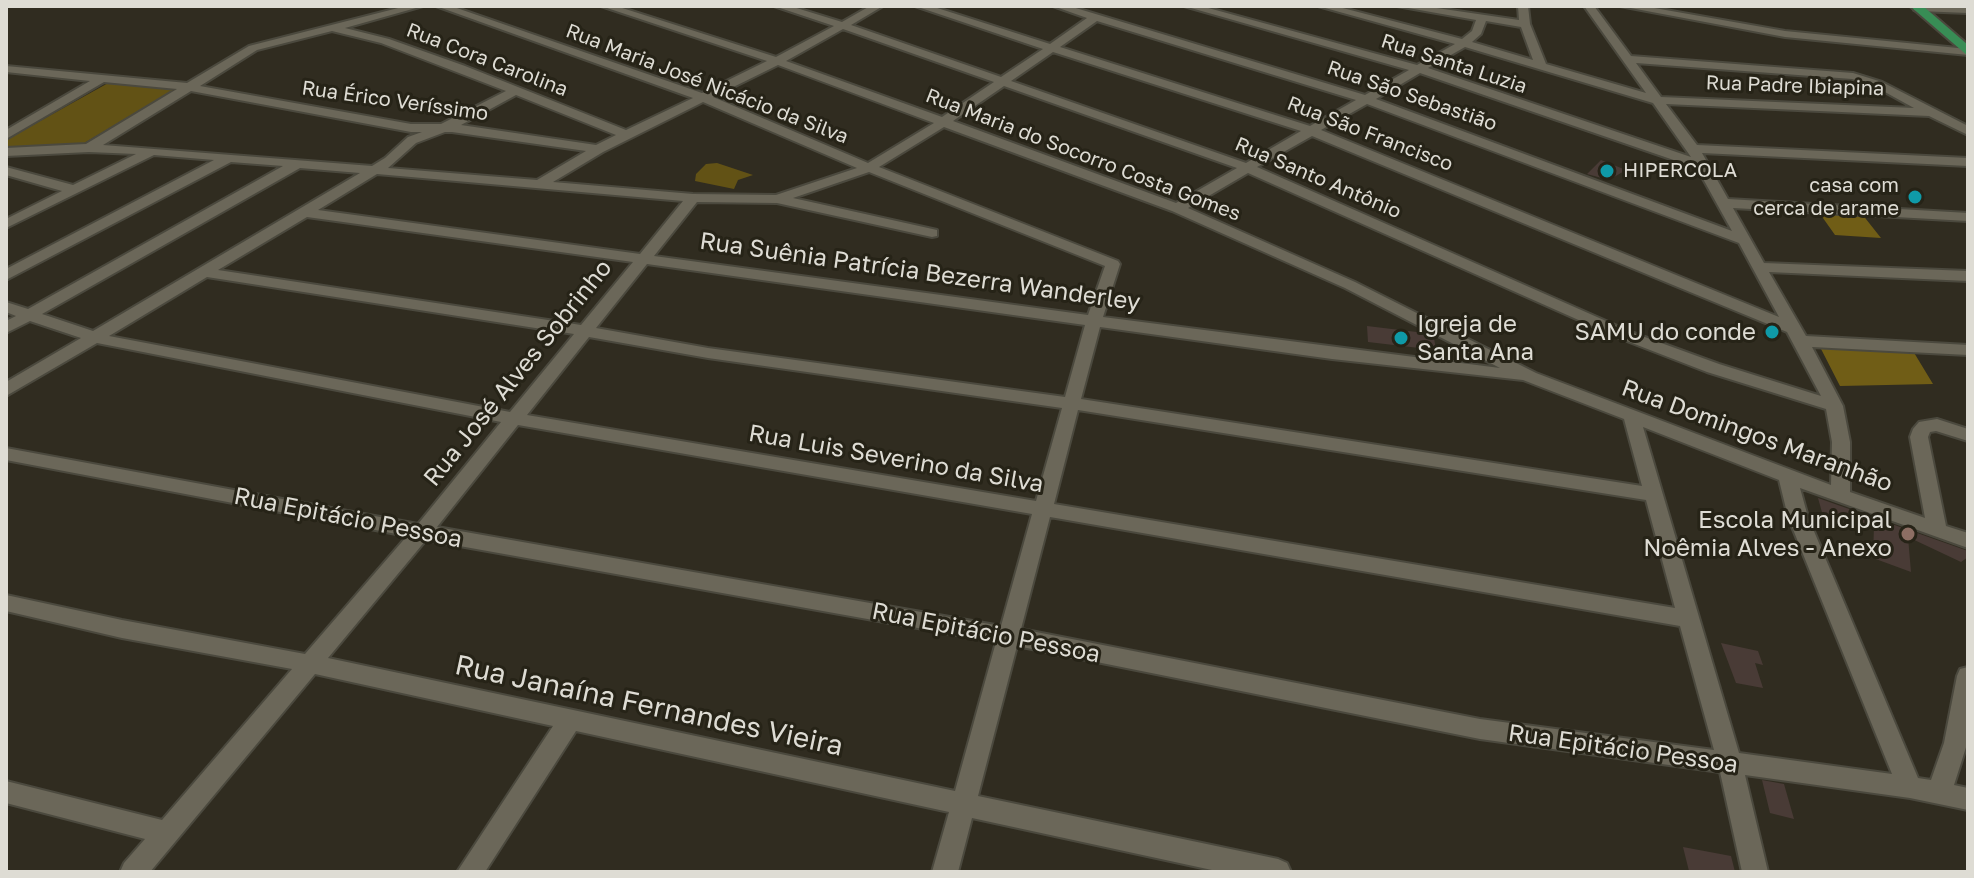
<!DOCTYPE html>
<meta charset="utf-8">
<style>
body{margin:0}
#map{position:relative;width:1974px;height:878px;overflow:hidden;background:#302c20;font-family:"Golos Text",sans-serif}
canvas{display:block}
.frame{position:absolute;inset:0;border:8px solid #dedcd4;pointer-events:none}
</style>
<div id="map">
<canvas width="1974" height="878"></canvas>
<div class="frame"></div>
</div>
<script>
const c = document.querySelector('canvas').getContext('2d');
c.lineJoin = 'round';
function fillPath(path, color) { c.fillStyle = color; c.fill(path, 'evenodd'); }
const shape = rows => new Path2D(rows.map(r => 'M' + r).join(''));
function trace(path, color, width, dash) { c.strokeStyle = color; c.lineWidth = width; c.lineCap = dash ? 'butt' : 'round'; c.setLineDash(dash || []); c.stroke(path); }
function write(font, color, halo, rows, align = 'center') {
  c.font = font + ' "Golos Text",sans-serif'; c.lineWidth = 6; c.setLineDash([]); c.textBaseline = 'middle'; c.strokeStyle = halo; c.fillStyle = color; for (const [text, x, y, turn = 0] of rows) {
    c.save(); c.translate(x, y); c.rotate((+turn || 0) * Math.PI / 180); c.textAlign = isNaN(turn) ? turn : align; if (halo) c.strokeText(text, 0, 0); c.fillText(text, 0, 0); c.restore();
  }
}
fillPath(shape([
 [110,82,177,88,81,145,6,148,6,140],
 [717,163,753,175,738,180,734,189,695,181,696,174,706,164]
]), '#625215');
fillPath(shape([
 [1818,211,1862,214,1881,238,1835,235],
 [1819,345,1913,351,1933,384,1840,386]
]), '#705d16');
fillPath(shape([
 [1601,160,1626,170,1609,180,1587,174],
 [1367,326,1425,333,1434,338,1436,350,1368,342],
 [1818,498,1968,551,1968,557,1961,562,1908,537,1911,572,1873,558,1874,525,1823,516],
 [1721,643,1758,651,1763,665,1755,663,1763,688,1736,683],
 [1762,780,1784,784,1794,819,1770,813],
 [1683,847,1731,856,1735,872,1689,871]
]), '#493b36');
const minor = shape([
 [406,6,423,6,345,28,389,39,465,66,626,130,693,98,436,6,451,6,702,93,767,61,601,6,616,6,776,57,834,26,774,6,790,6,842,22,870,6,883,6,851,25,1001,77,1043,49,915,6,931,6,1050,44,1087,18,1053,6,1069,6,1365,95,1409,70,1184,6,1201,6,1417,65,1455,44,1318,6,1335,6,1462,39,1472,31,1476,20,1397,6,1423,6,1519,20,1518,6,1528,6,1530,24,1546,64,1646,93,1584,6,1594,6,1631,56,1853,73,1882,82,1968,126,1968,135,1929,116,1666,104,1697,145,1968,158,1968,166,1702,153,1728,199,1968,213,1968,221,1733,208,1764,263,1968,271,1968,281,1769,272,1806,336,1968,345,1968,355,1812,347,1843,406,1850,442,1850,492,1925,518,1910,437,1913,429,1919,422,1937,419,1968,429,1968,441,1936,431,1930,432,1928,437,1946,526,1968,533,1968,548,1800,488,1808,517,1918,778,1931,780,1944,743,1957,676,1960,669,1968,667,1968,741,1954,785,1968,788,1968,810,1910,798,1745,775,1768,872,1742,872,1720,772,1480,739,1017,646,978,796,1278,859,1287,863,1291,872,1221,872,972,818,958,872,932,872,949,812,576,731,485,872,457,872,553,726,315,674,150,872,120,872,124,863,145,839,6,803,6,781,162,820,292,669,122,638,6,611,6,595,122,620,305,654,407,536,6,460,6,448,418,524,501,422,97,343,6,396,6,382,81,338,30,321,6,333,6,321,16,316,6,312,6,302,28,309,283,166,231,162,6,280,6,269,214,160,154,155,6,228,6,219,62,191,6,175,6,167,73,185,136,154,89,152,6,156,6,148,86,144,177,89,104,82,6,139,6,130,90,81,6,72,6,66,187,83,249,46,406,6],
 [1097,21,1356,100,1310,126,1060,47,1097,21],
 [1486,21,1521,27,1533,60,1472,42,1481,34,1486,21],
 [843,29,994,82,942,117,786,61,843,29],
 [332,31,381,43,506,91,441,124,411,124,200,86,257,50,332,31],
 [1465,47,1653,103,1691,157,1428,68,1465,47],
 [1053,52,1301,131,1246,163,1011,81,1053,52],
 [1636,63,1852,79,1874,86,1914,108,1661,97,1636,63],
 [778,65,934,123,868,163,713,97,778,65],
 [1420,73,1697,168,1732,231,1376,99,1420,73],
 [1004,86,1237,168,1176,203,953,121,1004,86],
 [191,91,411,132,422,132,408,137,385,158,372,166,103,145,191,91],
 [516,95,616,135,596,145,461,125,516,95],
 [703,102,857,168,776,195,693,194,553,182,603,152,703,102],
 [1367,104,1739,243,1779,317,1321,130,1367,104],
 [944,127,1172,211,1345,288,1500,368,1103,317,1120,264,1118,261,879,167,944,127],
 [445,132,452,132,586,151,537,180,388,168,416,143,445,132],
 [1312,136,1787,332,1821,396,1719,364,1631,332,1257,167,1312,136],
 [300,168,360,173,93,331,42,314,300,168],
 [869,172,1105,266,1088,315,654,256,697,202,777,203,932,237,937,236,937,230,793,198,869,172],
 [1248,173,1619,338,1707,372,1826,409,1832,442,1831,485,1536,373,1355,282,1188,208,1248,173],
 [377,174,683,201,640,254,318,210,377,174],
 [307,217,633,262,581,325,218,270,307,217],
 [647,264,1085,325,1065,397,708,348,596,328,647,264],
 [207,277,574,334,510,412,109,336,207,277],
 [1100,327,1332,359,1523,380,1624,419,1642,486,1081,399,1100,327],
 [589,337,708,358,1062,408,1036,501,527,415,589,337],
 [1078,410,1646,500,1675,608,1054,504,1078,410],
 [518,425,1032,514,1001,626,437,527,518,425],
 [1643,427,1779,480,1788,517,1892,774,1739,753,1643,427],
 [1050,517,1680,626,1714,750,1480,719,1021,629,1050,517],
 [426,540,996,642,955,791,328,658,426,540],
 [1620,6,1643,6,1785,31,1968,49,1968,55,1785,37,1620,6],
 [1914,6,1968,7,1968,13,1918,11,1914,10,1914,6]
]);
const major = shape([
 [1910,6,1923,6,1968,45,1968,56,1910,6]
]);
trace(minor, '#4b493e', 4);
trace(major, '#4b493e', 4);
fillPath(minor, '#6b6759');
fillPath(major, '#388d55');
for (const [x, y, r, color] of [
 [1607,171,8,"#0f9aa8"],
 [1915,197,8,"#0f9aa8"],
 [1772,332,8,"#0f9aa8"],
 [1401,338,8,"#0f9aa8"],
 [1908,534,8,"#8d6e63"]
]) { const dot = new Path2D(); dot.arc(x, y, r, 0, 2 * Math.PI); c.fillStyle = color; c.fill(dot); trace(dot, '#262317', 3); }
write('20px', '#dedcd4', '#262317', [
 ["Rua Cora Carolina",487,60,21],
 ["Rua Santa Luzia",1454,64,18],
 ["Rua Maria José Nicácio da Silva",707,84,21],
 ["Rua Padre Ibiapina",1795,86,2],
 ["Rua São Sebastião",1412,96,19],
 ["Rua Érico Veríssimo",395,101,8],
 ["Rua São Francisco",1370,134,21],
 ["Rua Maria do Socorro Costa Gomes",1083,155,21],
 ["Rua Santo Antônio",1318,178,23]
]);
write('20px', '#dedcd4', '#262317', [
 ["HIPERCOLA",1623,171],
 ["casa com",1899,186,"right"],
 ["cerca de arame",1899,209,"right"]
], 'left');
write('24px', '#dedcd4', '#262317', [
 ["Rua Suênia Patrícia Bezerra Wanderley",920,272,8],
 ["Rua José Alves Sobrinho",518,373,-51],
 ["Rua Domingos Maranhão",1757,436,20],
 ["Rua Luis Severino da Silva",896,459,10],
 ["Rua Epitácio Pessoa",348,518,11],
 ["Rua Epitácio Pessoa",986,633,11],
 ["Rua Epitácio Pessoa",1623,749,8]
]);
write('24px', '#dedcd4', '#262317', [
 ["Igreja de",1417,324,"left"],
 ["Santa Ana",1417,352,"left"],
 ["SAMU do conde",1756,332],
 ["Escola Municipal",1892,520],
 ["Noêmia Alves - Anexo",1892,548]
], 'right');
write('28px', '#dedcd4', '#262317', [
 ["Rua Janaína Fernandes Vieira",649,706,12]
]);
</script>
